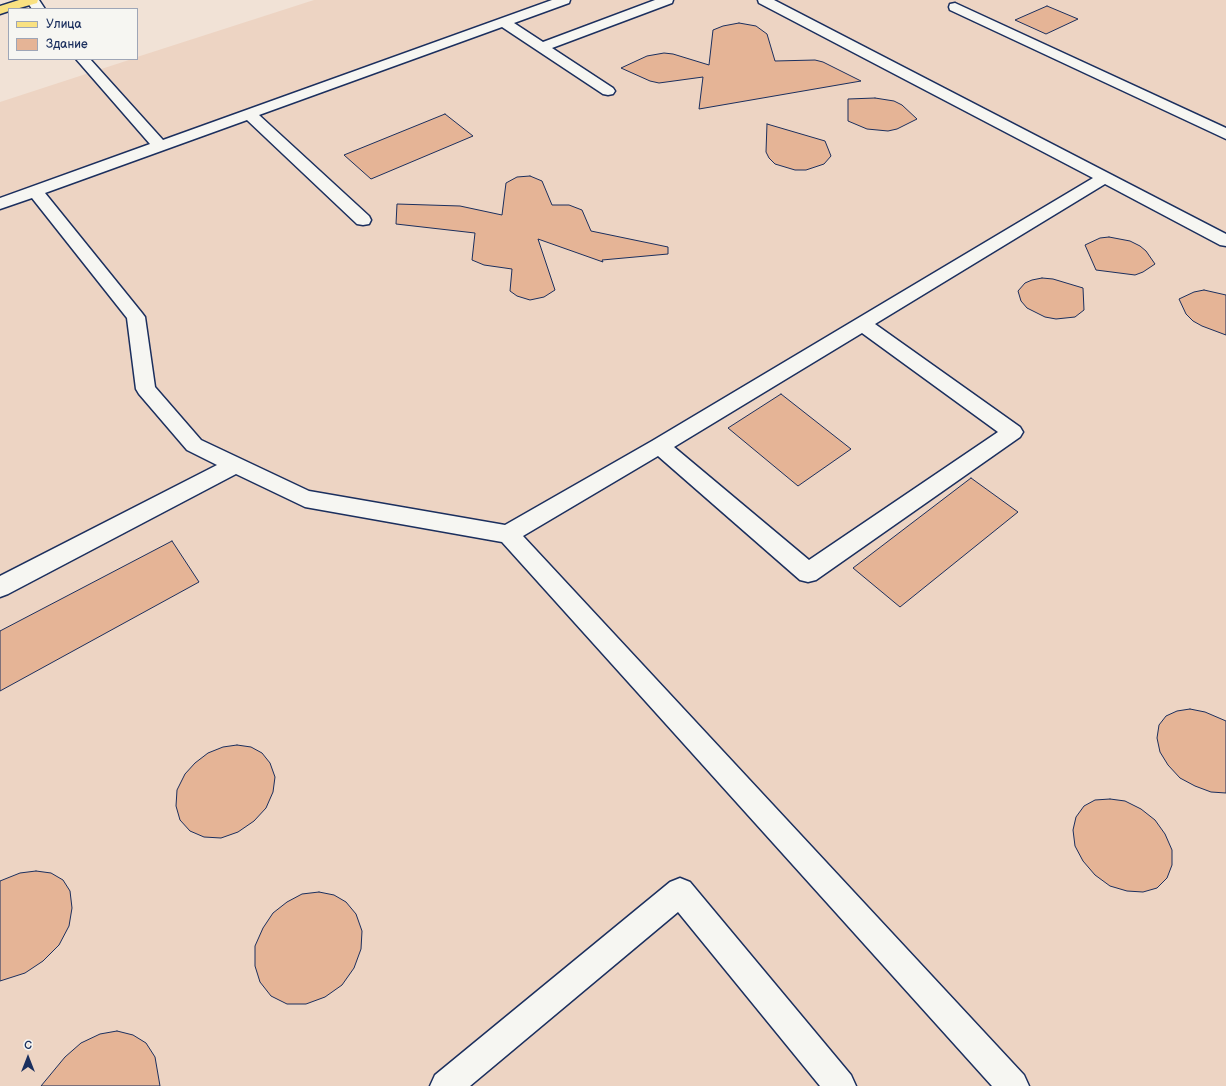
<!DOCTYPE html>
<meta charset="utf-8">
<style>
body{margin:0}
#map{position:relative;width:1226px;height:1086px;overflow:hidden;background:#f1e2d6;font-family:"Balsamiq Sans",sans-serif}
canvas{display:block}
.legend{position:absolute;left:8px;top:8px;width:130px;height:52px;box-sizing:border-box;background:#f6f6f2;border:1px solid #9ea6b7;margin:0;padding:5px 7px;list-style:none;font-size:12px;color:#1b2f5e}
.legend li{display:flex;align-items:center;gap:8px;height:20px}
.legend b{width:20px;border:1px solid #9ea6b7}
.north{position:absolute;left:8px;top:1038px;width:40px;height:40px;-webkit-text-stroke:3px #f6f6f2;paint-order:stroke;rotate:0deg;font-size:11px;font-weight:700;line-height:16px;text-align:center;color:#1b2f5e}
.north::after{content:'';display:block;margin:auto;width:14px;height:18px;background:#1b2f5e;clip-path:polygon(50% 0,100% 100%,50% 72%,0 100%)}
</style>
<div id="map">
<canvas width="1226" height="1086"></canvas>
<ul class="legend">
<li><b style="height:5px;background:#f9e181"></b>Улица</li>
<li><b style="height:11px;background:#e5b496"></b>Здание</li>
</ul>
<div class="north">С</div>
</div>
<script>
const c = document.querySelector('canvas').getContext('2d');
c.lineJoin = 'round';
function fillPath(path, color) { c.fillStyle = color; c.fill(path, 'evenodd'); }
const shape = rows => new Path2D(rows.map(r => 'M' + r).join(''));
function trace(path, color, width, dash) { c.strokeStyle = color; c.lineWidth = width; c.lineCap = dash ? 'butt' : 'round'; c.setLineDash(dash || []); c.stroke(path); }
fillPath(shape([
 [314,0,1226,0,1226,1086,0,1086,0,102,132,59,137,59,137,57]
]), '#edd4c3');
const building = shape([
 [1047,6,1078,19,1046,34,1015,20,1047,6],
 [739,23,756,26,767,34,775,61,815,60,823,62,861,81,699,109,703,77,659,83,650,81,621,68,647,56,664,53,673,54,709,65,713,30,723,26,739,23],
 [875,98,894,101,902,105,917,119,897,129,888,131,867,129,848,121,848,99,875,98],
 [445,114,473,136,371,179,344,155,445,114],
 [767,124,825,141,831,156,824,164,806,170,795,170,775,164,769,158,766,152,767,124],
 [530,176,542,181,552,205,569,205,582,210,591,231,668,247,668,254,602,260,603,262,538,239,555,290,544,297,530,300,517,296,510,291,512,269,484,265,472,260,475,233,396,224,397,204,460,206,502,215,506,183,517,177,530,176],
 [1109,237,1130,241,1140,246,1146,251,1155,264,1143,272,1135,275,1096,270,1085,245,1100,238,1109,237],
 [1042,278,1053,279,1083,288,1084,310,1075,317,1056,319,1045,317,1027,308,1021,301,1018,291,1025,283,1032,280,1042,278],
 [1204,290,1226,295,1226,335,1202,326,1193,321,1186,314,1179,299,1194,292,1204,290],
 [781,394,851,449,798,486,728,428,781,394],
 [971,478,1018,512,900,607,853,568,971,478],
 [172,541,199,582,0,691,0,631,172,541],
 [1190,709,1205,712,1226,721,1226,793,1211,792,1195,786,1180,778,1168,765,1160,752,1157,738,1159,725,1166,716,1177,711,1190,709],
 [237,745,251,747,262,753,270,763,275,777,273,792,266,808,254,821,238,832,221,838,204,837,190,831,180,820,176,806,177,790,185,774,195,763,208,753,223,747,237,745],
 [1110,799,1125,801,1141,809,1155,820,1165,834,1172,850,1172,865,1167,878,1157,888,1143,892,1127,891,1110,886,1095,875,1083,861,1075,846,1073,830,1076,817,1084,806,1095,800,1110,799],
 [36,871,51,873,63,880,70,891,72,908,69,926,59,945,43,961,25,973,0,981,0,881,20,873,36,871],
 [319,892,334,895,346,902,356,914,362,931,361,949,354,968,342,985,325,997,306,1004,287,1004,271,996,260,982,255,966,255,946,263,928,273,913,287,902,302,894,319,892],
 [117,1031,133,1035,146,1043,155,1057,160,1086,41,1086,65,1057,81,1043,100,1034,117,1031]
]);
fillPath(building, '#e5b496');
trace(building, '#1b2f5e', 1);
const minor = shape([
 [26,0,39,0,45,9,32,9,26,0],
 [552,0,570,0,569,3,514,23,543,42,655,0,673,0,672,3,552,48,613,88,615,91,613,94,608,95,603,94,502,27,259,115,369,216,371,220,369,224,363,225,357,224,247,120,45,193,142,313,145,317,155,387,201,440,309,491,505,525,652,441,1093,178,759,3,758,0,774,0,1226,234,1226,246,1220,245,1105,184,875,324,1020,427,1023,432,1020,437,816,580,808,582,800,580,658,456,523,536,1024,1075,1029,1086,992,1086,502,542,305,507,236,474,8,594,0,597,0,576,217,465,187,450,139,394,136,389,127,318,32,198,0,209,0,198,150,144,76,59,90,59,163,140,552,0],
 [862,333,998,432,809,560,674,447,862,333],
 [955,3,1226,128,1226,139,950,10,949,7,950,4,955,3],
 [680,878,690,882,851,1075,856,1086,820,1086,678,912,470,1086,430,1086,435,1075,670,882,680,878]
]);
const major = shape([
 [19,0,38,0,37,3,16,9,9,9,9,11,0,14,0,6,19,0]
]);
trace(minor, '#1b2f5e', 3);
trace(major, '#1b2f5e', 3);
fillPath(minor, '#f6f6f2');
fillPath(major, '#f9e181');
</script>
